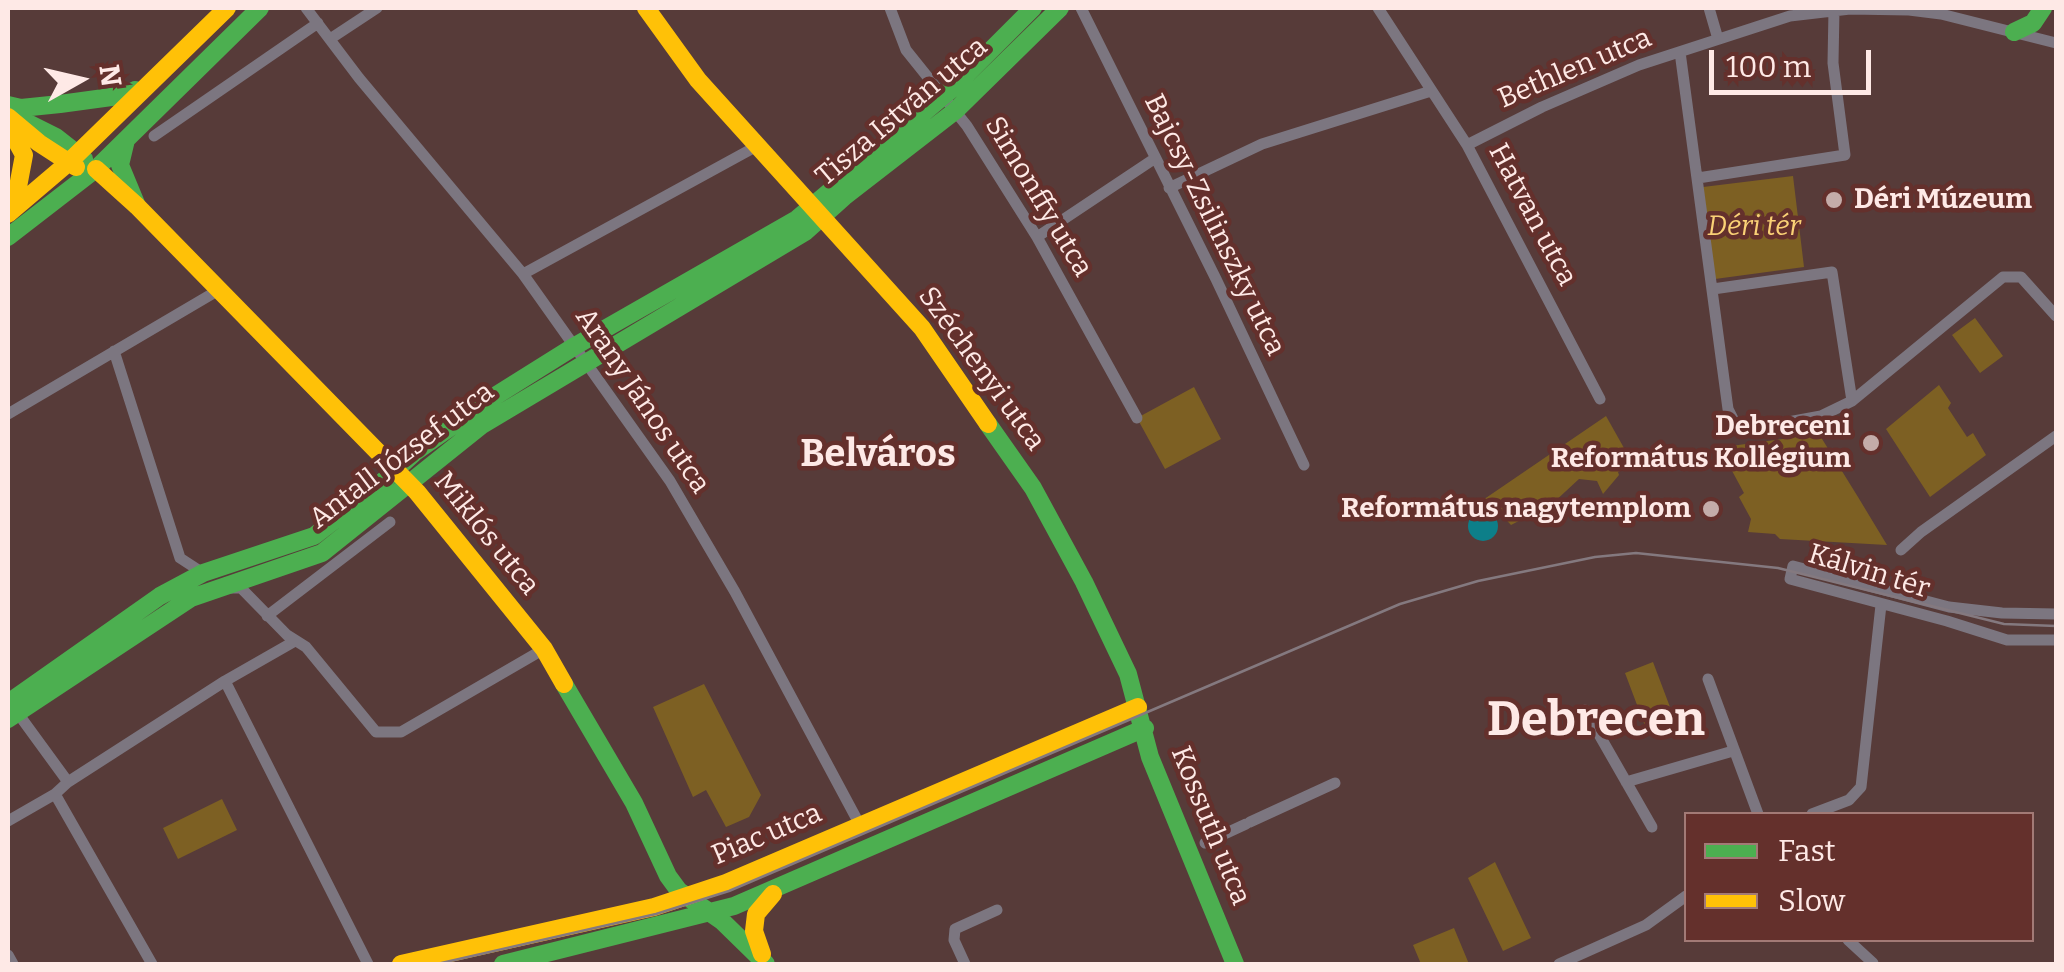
<!DOCTYPE html>
<meta charset="utf-8">
<style>
body{margin:0}
#map{position:relative;width:2064px;height:972px;overflow:hidden;background:#573b39;font-family:Bitter,serif}
canvas{display:block}
.frame{position:absolute;inset:0;border:10px solid #fee9e6;pointer-events:none}
.legend{position:absolute;left:1684px;top:812px;width:350px;height:130px;box-sizing:border-box;background:#64302c;border:2px solid #a27a76;margin:0;padding:12px 18px;list-style:none;font-size:30px;color:#fee9e6}
.legend li{display:flex;align-items:center;gap:20px;height:50px}
.legend b{width:50px;border:2px solid #a27a76}
.north{position:absolute;left:30px;top:30px;width:100px;height:100px;-webkit-text-stroke:8px #64302c;paint-order:stroke;rotate:82deg;font-size:28px;font-weight:700;line-height:40px;text-align:center;color:#fee9e6}
.north::after{content:'';display:block;margin:auto;width:35px;height:45px;background:#fee9e6;clip-path:polygon(50% 0,100% 100%,50% 72%,0 100%)}
.scale{position:absolute;left:1709px;top:50px;width:162px;height:45px;box-sizing:border-box;border:5px solid #fee9e6;border-top:0;padding-left:12px;font-size:30px;line-height:35px;white-space:nowrap;color:#fee9e6;-webkit-text-stroke:8px #64302c;paint-order:stroke}
</style>
<div id="map">
<canvas width="2064" height="972"></canvas>
<div class="frame"></div>
<ul class="legend">
<li><b style="height:12px;background:#4caf50"></b>Fast</li>
<li><b style="height:12px;background:#ffc107"></b>Slow</li>
</ul>
<div class="north">N</div>
<div class="scale">100 m</div>
</div>
<script>
const c = document.querySelector('canvas').getContext('2d');
c.lineJoin = 'round';
function fillPath(path, color) { c.fillStyle = color; c.fill(path, 'evenodd'); }
const shape = rows => new Path2D(rows.map(r => 'M' + r).join(''));
function trace(path, color, width, dash) { c.strokeStyle = color; c.lineWidth = width; c.lineCap = dash ? 'butt' : 'round'; c.setLineDash(dash || []); c.stroke(path); }
function write(font, color, halo, rows, align = 'center') {
  c.font = font + ' Bitter,serif'; c.lineWidth = 9; c.setLineDash([]); c.textBaseline = 'middle'; c.strokeStyle = halo; c.fillStyle = color; for (const [text, x, y, turn = 0] of rows) {
    c.save(); c.translate(x, y); c.rotate((+turn || 0) * Math.PI / 180); c.textAlign = isNaN(turn) ? turn : align; if (halo) c.strokeText(text, 0, 0); c.fillText(text, 0, 0); c.restore();
  }
}
fillPath(shape([
 [1793,176,1804,267,1715,279,1703,187],
 [1975,318,2003,356,1980,373,1952,335],
 [1939,385,1951,403,1948,408,1967,437,1973,433,1986,455,1930,497,1886,429],
 [1194,387,1221,439,1165,469,1137,418],
 [1606,416,1633,464,1618,472,1619,475,1603,494,1597,481,1579,479,1552,504,1511,525,1493,506,1477,504],
 [1819,434,1858,497,1887,545,1780,539,1775,534,1748,532,1751,519,1739,497,1744,493,1731,469,1726,470,1716,454,1731,446],
 [1653,662,1676,723,1648,734,1625,673],
 [704,684,761,795,749,817,726,827,706,790,693,797,653,707],
 [222,799,237,830,178,859,163,828],
 [1495,862,1531,938,1503,951,1468,878],
 [1454,928,1469,964,1421,964,1413,945]
]), '#7d6023');
fillPath(shape([
 '1468 526a15 15 0 1 1 30 0a15 15 0 1 1-30 0Z'
]), '#0d7f89');
trace(shape([
 [306,8,359,78,523,274,670,481,735,592,861,827],
 [890,8,906,50,967,126,1037,237,1137,418],
 [1081,8,1216,279,1304,465],
 [1378,8,1467,145,1600,399],
 [1709,8,1718,39],
 [330,39,377,8],
 [1680,52,1728,409,1739,431,1821,416,1852,401,2003,277,2021,277,2056,316],
 [154,136,318,23],
 [1467,145,1542,107,1639,65,1790,16,1850,9,1909,10,1941,14,2056,43],
 [1698,178,1845,155,1833,63,1834,10],
 [1169,188,1262,144,1431,91],
 [1037,237,1154,159],
 [523,274,757,146],
 [1713,289,1832,272,1852,401],
 [114,351,180,558,203,573],
 [8,414,217,291],
 [1901,550,1921,532,2056,436],
 [230,588,241,588,287,635,306,647,376,732,401,732,544,649],
 [2056,614,2002,613,1949,607,1793,566,1790,579,1947,621,2007,640,2056,640],
 [267,616,390,522],
 [1708,679,1758,814],
 [225,681,368,964],
 [14,708,68,782],
 [1585,710,1652,827],
 [1626,782,1733,751],
 [55,794,152,964],
 [1812,814,1849,800,1861,787,1881,605],
 [8,821,55,794,68,782,225,681,295,641],
 [1250,822,1335,783],
 [1205,843,1246,824],
 [1848,940,1873,963],
 [8,955,13,964],
 [965,964,954,940,955,929,997,910],
 [1559,964,1646,925,1686,896]
]), '#7c7680', 11);
trace(shape([
 [2014,32,2033,23,2043,8],
 [8,105,21,108,60,104,126,95,135,90],
 [26,122,56,137,84,159],
 [126,140,120,165,137,206],
 [8,237,96,169,260,8],
 [988,424,1033,488,1084,582,1128,674,1150,757,1235,964],
 [564,684,634,803,668,876,679,891,722,921,766,964],
 [8,703,160,596,203,573,314,536,377,487,414,453,492,398,575,346,797,219,954,87,1033,8],
 [8,719,191,598,322,553,482,425,805,232,844,197,955,111,1060,8],
 [503,964,734,906,1145,728]
]), '#4caf50', 18);
trace(shape([
 [646,8,698,80,922,328,988,424],
 [8,117,39,143,76,167],
 [8,126,24,155,14,208],
 [96,169,137,206,417,492,544,649,564,684],
 [8,214,68,163,227,8],
 [762,954,754,931,756,914,773,894],
 [401,964,654,907,726,883,1138,707]
]), '#ffc107', 18);
trace(shape([
 [437,964,656,914,729,891,1400,604,1478,581,1595,557,1636,553,1778,568,2004,624,2056,626]
]), '#84797f', 2.5);
for (const [x, y, r, color] of [
 [1834,200,10,"#c4aca9"],
 [1871,443,10,"#c4aca9"],
 [1711,509,10,"#c4aca9"]
]) { const dot = new Path2D(); dot.arc(x, y, r, 0, 2 * Math.PI); c.fillStyle = color; c.fill(dot); trace(dot, '#64302c', 4); }
write('28px', '#fee9e6', '#64302c', [
 ["Bethlen utca",1575,69,-23],
 ["Tisza István utca",902,112,-40],
 ["Simonffy utca",1038,197,59],
 ["Hatvan utca",1532,215,62],
 ["Bajcsy-Zsilinszky utca",1214,225,64],
 ["Széchenyi utca",981,369,54],
 ["Arany János utca",642,401,56],
 ["Antall József utca",402,456,-37],
 ["Miklós utca",486,534,51],
 ["Kálvin tér",1869,572,17],
 ["Kossuth utca",1210,826,68],
 ["Piac utca",767,835,-23]
]);
write('bold 28px', '#fee9e6', '#64302c', [
 ["Déri Múzeum",1854,200,"left"],
 ["Debreceni",1851,427],
 ["Református Kollégium",1851,459],
 ["Református nagytemplom",1691,509]
], 'right');
write('italic 28px', '#fad176', '#64302c', [
 ["Déri tér",1754,227]
]);
write('bold 38px', '#fee9e6', '#64302c', [
 ["Belváros",878,455]
]);
write('bold 48px', '#fee9e6', '#64302c', [
 ["Debrecen",1596,722]
]);
</script>
